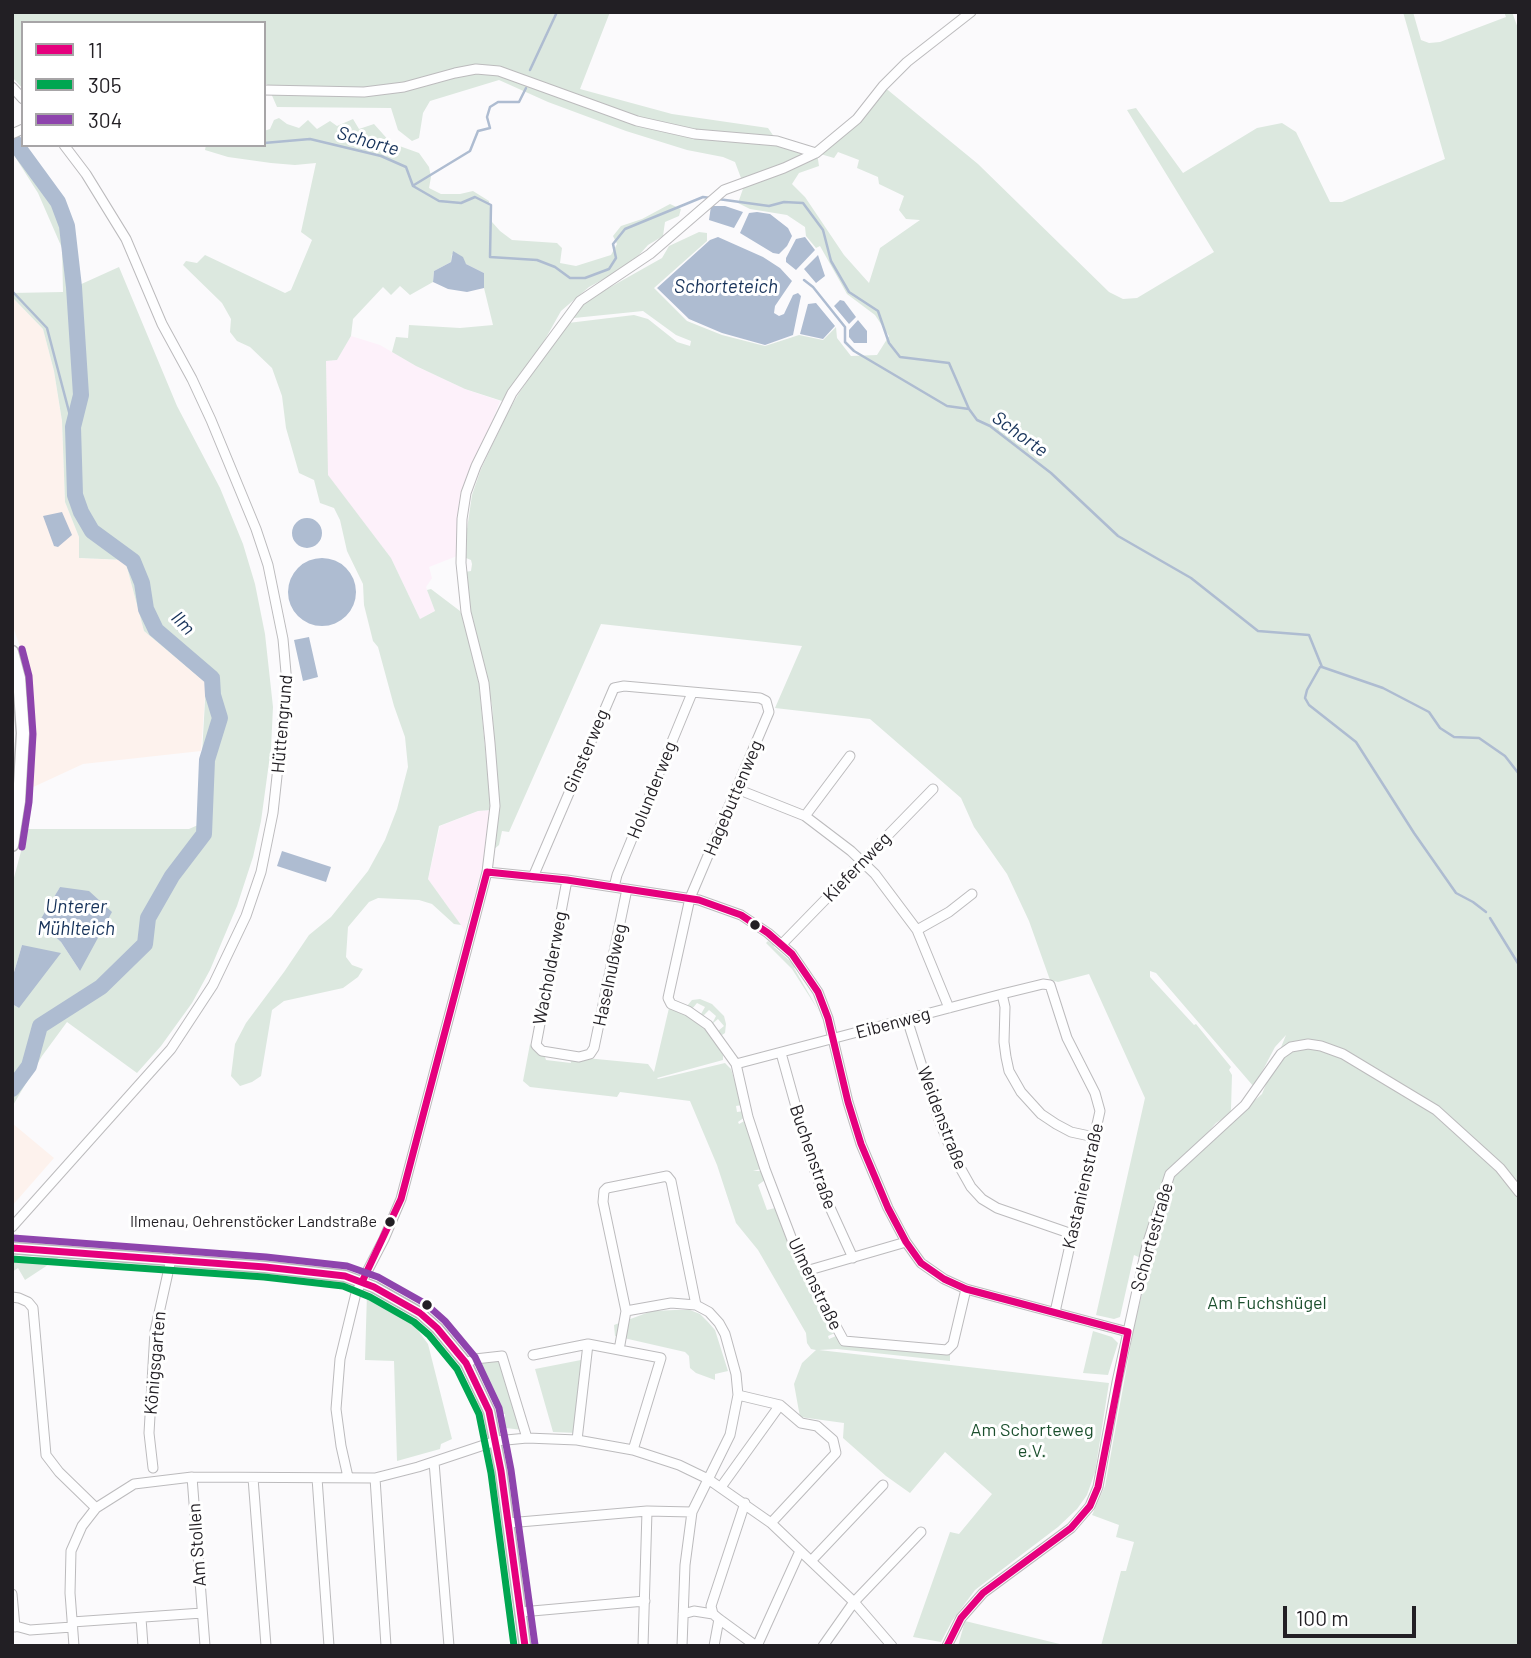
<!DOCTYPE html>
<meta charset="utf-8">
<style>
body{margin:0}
#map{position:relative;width:1531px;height:1658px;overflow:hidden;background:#fbfafc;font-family:Barlow,sans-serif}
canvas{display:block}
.frame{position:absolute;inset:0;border:14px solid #221f24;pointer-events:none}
.legend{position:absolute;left:21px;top:21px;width:245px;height:126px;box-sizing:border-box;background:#fff;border:2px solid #a7a5a7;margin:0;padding:9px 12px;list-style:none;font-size:21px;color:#221f24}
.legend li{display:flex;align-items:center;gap:14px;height:35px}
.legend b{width:35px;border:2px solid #a7a5a7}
.scale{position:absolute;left:1283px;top:1606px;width:133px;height:32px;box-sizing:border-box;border:4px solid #221f24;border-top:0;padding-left:9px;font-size:21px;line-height:24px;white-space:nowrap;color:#221f24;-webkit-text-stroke:5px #fff;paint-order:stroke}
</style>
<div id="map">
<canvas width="1531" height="1658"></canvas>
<div class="frame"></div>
<ul class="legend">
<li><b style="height:9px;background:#e5007d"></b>11</li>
<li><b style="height:9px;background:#00a651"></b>305</li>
<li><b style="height:9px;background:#8e44ad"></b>304</li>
</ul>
<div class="scale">100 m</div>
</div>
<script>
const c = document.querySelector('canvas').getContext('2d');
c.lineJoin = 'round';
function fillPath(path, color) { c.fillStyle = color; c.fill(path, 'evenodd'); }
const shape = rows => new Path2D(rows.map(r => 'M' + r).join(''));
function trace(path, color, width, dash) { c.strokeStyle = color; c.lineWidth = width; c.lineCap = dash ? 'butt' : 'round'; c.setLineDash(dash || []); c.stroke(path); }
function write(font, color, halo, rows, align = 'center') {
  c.font = font + ' Barlow,sans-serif'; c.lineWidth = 6; c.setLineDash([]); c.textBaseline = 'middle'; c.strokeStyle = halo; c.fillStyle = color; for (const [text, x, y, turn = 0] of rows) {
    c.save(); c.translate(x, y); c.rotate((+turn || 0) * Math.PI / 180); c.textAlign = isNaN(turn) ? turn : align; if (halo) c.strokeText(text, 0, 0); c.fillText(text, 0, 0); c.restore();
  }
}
fillPath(shape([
 [12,297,43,329,54,371,62,421,65,502,79,537,79,558,125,560,144,631,206,683,201,751,83,764,29,789,28,704,20,647,12,623],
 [12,1123,54,1158,12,1206]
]), '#fdf2ed');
fillPath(shape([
 [351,336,380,345,416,366,465,389,500,401,461,502,457,556,429,567,432,578,426,587,435,611,420,619,391,558,327,475,326,361,337,360],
 [491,810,483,863,465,931,428,879,440,826,478,811]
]), '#fdf1fa');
fillPath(shape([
 [12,12,610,12,580,89,672,114,768,128,777,141,816,153,842,134,883,86,978,164,1109,292,1123,299,1137,298,1214,252,1127,110,1136,108,1183,173,1257,128,1282,123,1296,132,1330,202,1342,202,1445,159,1403,12,1413,12,1421,40,1429,43,1440,42,1506,17,1504,12,1512,12,1519,31,1519,1646,1101,1646,1121,1571,1126,1571,1134,1542,1116,1537,1119,1525,1092,1515,1105,1486,1135,1322,1150,1262,1134,1255,1120,1317,1114,1319,1096,1315,1145,1098,1089,974,1058,982,1050,980,1029,921,1007,874,974,827,961,798,870,719,775,708,802,646,601,624,509,832,502,831,499,845,493,850,497,786,492,705,470,611,465,572,471,571,472,564,471,560,466,558,467,529,472,495,481,469,508,412,519,393,568,323,634,315,648,319,677,342,690,346,691,341,676,335,643,311,574,318,573,313,591,298,662,258,669,246,699,232,707,233,707,241,654,288,687,321,722,335,765,346,799,335,823,340,836,327,837,338,851,356,877,355,889,336,875,315,847,294,820,246,816,248,806,236,805,227,787,215,750,209,738,203,744,186,735,162,723,157,687,150,626,131,548,102,499,80,430,101,423,113,419,138,412,141,398,130,391,108,277,107,267,84,264,84,264,23,23,23,23,89,12,77],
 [838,152,859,160,857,168,878,177,879,184,904,196,899,210,906,219,920,220,880,248,869,283,844,255,805,197,792,184,799,173,819,166,817,153,834,158],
 [1150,971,1156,973,1254,1087,1275,1047,1286,1035,1262,1094,1204,1144,1202,1139,1216,1123,1230,1114,1231,1109,1232,1075,1229,1070,1231,1067,1196,1024,1194,1025,1150,977],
 [279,118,287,124,299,128,308,120,317,129,330,121,337,126,353,119,359,129,374,124,391,143,419,153,429,167,431,177,429,188,441,194,460,194,473,191,489,201,492,222,500,231,512,240,557,243,562,248,560,263,576,266,611,255,617,244,613,236,621,226,642,219,670,204,681,209,679,216,665,222,663,236,648,245,639,255,615,273,589,287,561,311,538,352,502,401,465,389,416,366,392,352,396,337,408,338,409,325,460,328,493,325,484,288,484,273,466,264,452,254,451,262,434,271,433,282,410,295,400,286,391,295,383,287,353,319,351,336,337,360,326,361,328,475,391,558,420,619,435,611,427,590,431,589,460,611,463,618,479,684,491,810,478,811,439,826,428,879,461,925,454,924,432,904,419,900,378,898,369,902,348,927,346,957,352,965,363,969,358,977,343,988,284,1001,272,1010,261,1076,252,1082,240,1086,231,1076,235,1044,246,1023,284,972,309,935,331,917,368,871,385,840,397,809,408,767,405,737,394,706,378,647,373,641,364,605,363,584,347,551,340,520,334,508,320,503,314,480,299,473,286,428,282,396,272,368,250,347,237,341,230,332,231,319,222,303,183,265,186,261,197,263,205,255,285,293,291,290,312,240,301,232,316,163,295,165,271,163,228,157,205,150,206,145,264,145,264,131,270,129,274,120],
 [19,137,69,219,77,286,119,267,177,406,220,488,243,544,255,584,265,634,273,707,271,748,261,821,253,857,237,906,210,970,192,1003,161,1046,137,1073,67,1022,42,1056,12,1107,12,1004,19,1008,22,945,12,979,12,885,27,829,189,829,198,825,206,683,144,631,125,560,79,558,79,537,65,502,62,421,54,371,43,329,12,297,12,293,63,292,62,248,38,193,12,152,12,139],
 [60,887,80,971,61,942,40,922],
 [768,941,772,944,773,943,774,947,796,966,794,968,820,1013,792,969,766,943],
 [700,999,712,1004,724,1016,726,1024,725,1033,722,1035,718,1031,724,1026,718,1019,712,1024,716,1016,709,1010,703,1016,701,1014,705,1007,697,1003,692,1009,687,1006,692,1000],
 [669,1008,694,1019,705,1027,723,1055,723,1060,657,1078,658,1079,725,1063,731,1069,742,1105,736,1106,737,1112,744,1111,745,1117,738,1122,739,1124,746,1120,761,1169,753,1171,762,1171,765,1180,758,1185,767,1210,775,1208,835,1333,828,1336,829,1339,836,1336,950,1352,950,1361,837,1349,819,1350,1109,1383,1095,1472,1087,1495,1077,1509,1058,1527,975,1590,952,1621,941,1642,913,1637,950,1532,959,1534,992,1494,945,1452,910,1493,886,1476,843,1438,844,1423,800,1417,794,1384,802,1363,816,1350,811,1349,807,1343,806,1333,758,1250,736,1223,717,1165,690,1101,620,1092,617,1097,530,1087,523,1081,530,1044,537,1052,544,1054,546,1060,571,1063,570,1058,586,1058,648,1064,654,1072],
 [12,1257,60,1257,25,1280,18,1268,12,1272],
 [367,1293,408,1317,428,1344,452,1439,441,1444,440,1449,397,1461,394,1361,365,1360],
 [675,1310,690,1310,700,1314,708,1322,715,1330,728,1371,715,1374,715,1380,696,1373,690,1368,689,1356,685,1352,615,1336,614,1325,652,1311],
 [1093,1331,1112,1337,1118,1343,1108,1375,1083,1373],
 [586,1359,577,1433,553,1432,535,1369],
 [499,1360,522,1430,506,1428,503,1418,505,1417,505,1414,501,1414,477,1364,477,1361],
 [965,1621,1068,1646,958,1646]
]), '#dce8df');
fillPath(shape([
 [711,206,725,206,743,212,734,228,709,220],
 [757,212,770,214,788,228,792,236,787,246,779,254,773,253,740,233,749,213],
 [718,237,763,257,780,268,792,281,775,306,774,313,779,316,784,314,793,295,798,293,801,296,793,335,765,345,722,333,689,319,657,288,710,240],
 [805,237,815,250,796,270,786,262,786,258,796,239],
 [453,251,463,257,466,264,484,273,484,288,467,292,448,289,433,282,434,271,451,262],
 [818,255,825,276,816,283,804,269],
 [840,300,844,301,856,317,849,324,834,306],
 [816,303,835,326,823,339,800,334,808,304],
 [858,320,867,331,867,343,854,343,849,337,849,330],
 [62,512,72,535,58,547,54,546,43,516],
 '292 533a15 15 0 1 1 30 0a15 15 0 1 1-30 0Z',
 '288 592a34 34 0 1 1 68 0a34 34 0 1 1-68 0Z',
 [309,637,318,677,303,681,294,640],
 [282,851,331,867,326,882,277,866],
 [60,887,89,891,112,912,80,971,61,942,39,922],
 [22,945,61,953,19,1008,12,1004,12,979]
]), '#aebcd1');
trace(shape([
 [530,70,557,12],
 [15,143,23,143],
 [264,143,310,139,381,156,406,167,413,186,439,201,461,203,475,197,491,205,490,257,537,260,555,267,570,278,585,278,609,269,616,258,613,244,625,229,703,197,711,198],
 [223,145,233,145],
 [414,185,470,151,478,131,490,128,487,117,490,107,498,102,519,102,526,88],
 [718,199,769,206,784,202,803,203,823,230,831,261,849,292,878,311,889,343,900,357,949,363,969,409,977,420,990,426,1051,473,1118,536,1191,578,1258,631,1309,635,1322,667,1383,688,1429,712,1440,728,1454,737,1479,738,1505,756,1519,774],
 [804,280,813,287,845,327,845,342,854,351,947,406,969,409],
 [12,291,47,328,73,427],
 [1322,667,1320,667,1307,690,1305,698,1309,705,1356,742,1414,833,1456,893,1473,902,1486,912],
 [1490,918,1519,965]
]), '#aebcd1', 2.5);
trace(shape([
 [12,139,58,202,67,226,74,287,81,395,73,427,75,495,81,512,92,531,133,561,142,583,146,609,156,630,212,678,213,695,220,718,207,760,204,834,172,876,148,918,145,944,101,987,40,1026,29,1066,12,1089]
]), '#aebcd1', 16);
const minor = shape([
 [12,87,23,99],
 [264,90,364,92,404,87,455,73,476,69,499,71,637,121,695,134,777,141,816,153],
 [12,134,23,129],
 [737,789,805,816,851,851,875,874,917,930,949,1008],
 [805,816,850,756],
 [487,872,567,880,699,900,741,915,768,933,792,954,818,992,828,1018,848,1102,861,1144,888,1208,906,1242,921,1263,944,1279,966,1289,1128,1332],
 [533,877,614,688,624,686,760,698,766,701,769,712,690,898,668,998,671,1004,688,1011,708,1025,736,1064,748,1117,765,1169,799,1258,844,1341,947,1350,953,1344,966,1289],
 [567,880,536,1045,542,1051,579,1057,590,1054,594,1048,627,889],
 [614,887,617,875,692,693],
 [917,930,949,912,972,894],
 [782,944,933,789],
 [1002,994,1005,1007,1004,1042,1006,1057,1009,1071,1021,1092,1041,1114,1056,1124,1071,1132,1094,1137],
 [907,1019,938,1117,953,1155,971,1187,982,1199,997,1208,1072,1234],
 [781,1053,810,1157,822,1190,853,1258],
 [736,1064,1002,994,1043,984,1050,985,1067,1038,1095,1093,1100,1111,1055,1312],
 [12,1227,171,1049,213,985,246,916,261,872,273,813,287,684,283,639,268,565,256,529,211,420,192,379,162,324,126,239,86,174,64,145],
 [806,1271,906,1242],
 [12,1297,19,1298,28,1302,33,1308,46,1455,59,1472,96,1508],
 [626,1311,671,1303,696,1305,709,1312,719,1323,725,1334,736,1374,738,1395,730,1435,692,1512,685,1565,682,1646],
 [619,1350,626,1311,603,1202,604,1191,607,1188,667,1176,671,1181,696,1305],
 [533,1355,588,1344,661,1358,633,1450],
 [466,1363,475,1359,502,1356,527,1438],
 [738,1395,780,1405,801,1423,817,1426,833,1440,836,1453,771,1523],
 [577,1440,588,1344],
 [434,1462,449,1646],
 [153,1468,149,1433,155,1331,171,1259],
 [192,1477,205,1646],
 [348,1477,341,1446,336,1409,340,1359,356,1293,384,1239,401,1199,487,872,495,806,490,743,484,683,466,612,461,563,462,519,466,493,476,466,512,393,580,301,650,254,724,190,784,168,816,153,857,119,883,86,907,62,971,12],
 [253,1478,266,1646],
 [317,1478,329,1646],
 [375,1478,386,1646],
 [721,1487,780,1405],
 [745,1503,711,1606,713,1614,719,1619,756,1646],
 [508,1523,647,1511],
 [811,1561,883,1485],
 [12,1594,15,1627],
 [521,1612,645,1601],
 [683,1614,694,1611,713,1614],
 [141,1618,143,1646],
 [72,1622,202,1613],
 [12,1625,30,1630,72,1627],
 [74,1646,70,1593,71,1551,82,1526,96,1508,134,1484,192,1477,375,1478,418,1467,496,1441,527,1438,577,1440,633,1450,679,1465,708,1479,771,1523,854,1602,892,1646],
 [643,1646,647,1511,692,1512],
 [714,1646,719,1619],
 [757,1646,800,1551],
 [823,1646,854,1602,921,1532],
 [947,1646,961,1618,983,1593,1071,1528,1090,1506,1098,1487,1117,1382,1147,1245,1170,1174,1245,1105,1281,1054,1291,1047,1308,1044,1321,1046,1343,1054,1436,1110,1500,1168,1519,1192]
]);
const tertiary = shape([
 [12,1248,265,1267,345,1276,374,1287,420,1313,437,1328,466,1363,489,1411,501,1471,525,1646]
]);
const secondary = shape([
 [12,652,19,678,23,733,19,801,12,845]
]);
trace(minor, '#bcbbbd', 11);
trace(tertiary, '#bcbbbd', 13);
trace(secondary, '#bcbbbd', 15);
trace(minor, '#fefeff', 9);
trace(tertiary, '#fefeff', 10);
trace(secondary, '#fefeff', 12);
trace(shape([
 [487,872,567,880,699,900,741,915,768,933,792,954,818,992,828,1018,848,1102,861,1144,888,1208,906,1242,921,1263,944,1279,966,1289,1128,1332],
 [12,1248,265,1267,345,1276,374,1287,420,1313,437,1328,466,1363,489,1411,501,1471,525,1646],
 [362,1282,401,1199,487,872],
 [947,1646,961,1618,983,1593,1071,1528,1090,1506,1098,1487,1128,1332]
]), '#e5007d', 7);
trace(shape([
 [12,1259,264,1277,343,1286,370,1297,414,1322,429,1335,457,1369,479,1414,491,1473,514,1646]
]), '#00a651', 7);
trace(shape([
 [22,649,29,676,33,734,29,802,22,847],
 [13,1238,266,1257,347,1266,378,1277,426,1304,445,1321,475,1357,499,1408,511,1470,535,1645]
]), '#8e44ad', 7);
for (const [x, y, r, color] of [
 [755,925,6,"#221f24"],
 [390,1222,6,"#221f24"],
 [427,1305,6,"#221f24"]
]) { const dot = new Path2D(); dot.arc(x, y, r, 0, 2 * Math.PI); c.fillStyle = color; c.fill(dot); trace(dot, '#fff', 2.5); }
write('16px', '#221f24', '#fff', [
 ["Ilmenau, Oehrenstöcker Landstraße",377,1222]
], 'right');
write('18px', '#221f24', '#fff', [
 ["Hüttengrund",282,724,-85],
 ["Ginsterweg",586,751,-67],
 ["Holunderweg",652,790,-68],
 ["Hagebuttenweg",733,798,-67],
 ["Kiefernweg",857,867,-46],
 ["Wacholderweg",550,968,-79],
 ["Haselnußweg",610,975,-78],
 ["Eibenweg",893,1023,-15],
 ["Weidenstraße",942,1118,69],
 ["Buchenstraße",813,1157,71],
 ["Kastanienstraße",1083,1186,-77],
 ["Schortestraße",1152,1237,-74],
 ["Ulmenstraße",815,1284,64],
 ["Königsgarten",155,1363,-85],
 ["Am Stollen",197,1545,-94]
]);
write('18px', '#1b4f2d', '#fff', [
 ["Am Fuchshügel",1267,1303],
 ["Am Schorteweg",1032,1430],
 ["e.V.",1032,1451]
]);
write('italic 19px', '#153159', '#fff', [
 ["Schorte",368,141,16],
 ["Schorteteich",726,287],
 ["Schorte",1020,434,36],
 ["Ilm",183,623,46],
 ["Unterer",76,907],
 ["Mühlteich",76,929]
]);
</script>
